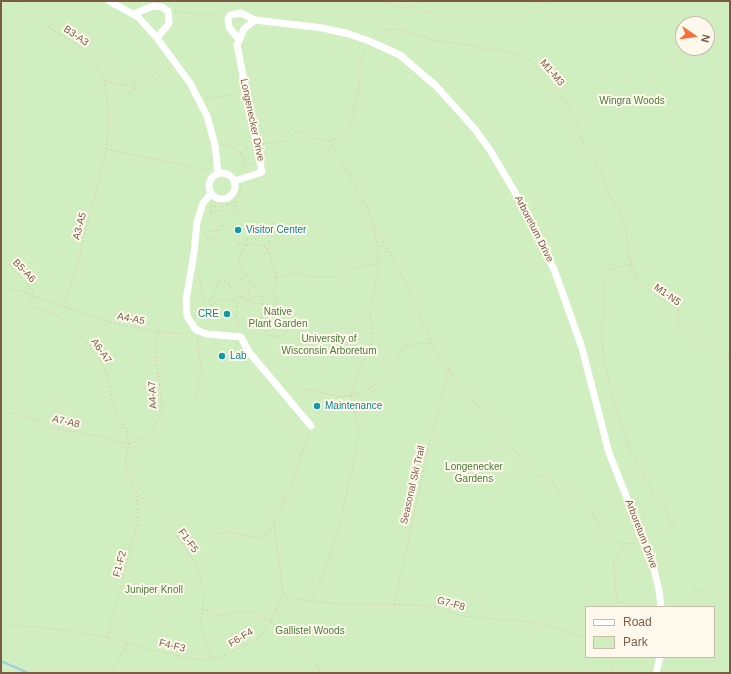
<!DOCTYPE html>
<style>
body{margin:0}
#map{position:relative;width:731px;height:674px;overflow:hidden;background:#fff6e4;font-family:Arial,sans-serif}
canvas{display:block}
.frame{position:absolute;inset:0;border:2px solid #7a5c46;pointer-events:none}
.legend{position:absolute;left:585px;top:606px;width:130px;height:52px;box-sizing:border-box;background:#fff9ed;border:1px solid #cabaaa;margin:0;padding:5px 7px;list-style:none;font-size:12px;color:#7a5c46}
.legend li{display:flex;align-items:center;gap:8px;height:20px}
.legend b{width:20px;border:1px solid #cabaaa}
.north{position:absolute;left:675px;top:16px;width:40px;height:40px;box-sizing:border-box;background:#fff9ed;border:1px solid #cabaaa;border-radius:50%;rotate:103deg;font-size:11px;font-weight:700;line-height:16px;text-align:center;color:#7a5c46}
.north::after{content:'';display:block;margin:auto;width:14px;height:18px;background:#f5703c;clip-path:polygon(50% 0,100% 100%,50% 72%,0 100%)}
</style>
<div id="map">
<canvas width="731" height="674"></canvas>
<div class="frame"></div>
<ul class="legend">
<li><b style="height:5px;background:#fff"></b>Road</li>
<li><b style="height:11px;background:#d1eec1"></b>Park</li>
</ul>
<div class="north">N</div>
</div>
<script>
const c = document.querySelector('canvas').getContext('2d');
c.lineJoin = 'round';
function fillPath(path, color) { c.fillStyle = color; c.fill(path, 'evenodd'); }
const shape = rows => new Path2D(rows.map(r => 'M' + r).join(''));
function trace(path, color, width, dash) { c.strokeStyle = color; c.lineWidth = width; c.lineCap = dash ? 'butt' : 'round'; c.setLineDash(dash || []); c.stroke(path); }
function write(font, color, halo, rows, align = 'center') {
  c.font = font + ' Arial,sans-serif'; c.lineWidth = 4; c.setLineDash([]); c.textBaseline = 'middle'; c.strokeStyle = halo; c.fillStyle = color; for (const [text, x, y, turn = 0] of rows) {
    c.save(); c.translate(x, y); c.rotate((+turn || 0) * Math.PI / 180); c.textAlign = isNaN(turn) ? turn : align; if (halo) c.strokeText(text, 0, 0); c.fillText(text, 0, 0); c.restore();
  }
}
fillPath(shape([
 [1,1,730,1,730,673,1,673],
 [683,24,707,24,707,48,683,48],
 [586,607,714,607,714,657,586,657]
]), '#d1eec1');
trace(shape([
 [1,661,28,673]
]), '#9bd0de', 2);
trace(shape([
 [13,1,19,9,84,49,95,60,105,82,109,120,106,149,99,181,65,307],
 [383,1,400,8,415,6,430,13],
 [528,1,550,4],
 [175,11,205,15,222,15],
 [374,36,385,30,395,29,437,41,470,45,488,50,495,48,522,56,535,63,542,76,559,91,574,117,584,146,595,159,606,188,619,211,626,228,628,256,636,279,649,291,678,310,679,317,677,324,679,327,706,342,727,357,730,361],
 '122 86a7 7 0 1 1 14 0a7 7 0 1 1-14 0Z',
 [106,82,136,87,157,79,170,67],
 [207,99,239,94],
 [330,141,347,130,354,117,353,110,360,83,360,62,366,48],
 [263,144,287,141,296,132,304,133,313,138,330,141,368,209,378,245,378,272,370,309,373,337,369,351,357,374,351,396,359,434,354,463,336,537,320,583,310,600],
 [222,145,228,144,241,153,244,159,244,171],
 [107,149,206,170,211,169],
 [241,153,246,148,250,147],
 [245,166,254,163],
 [214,202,228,204],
 [234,202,239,214],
 [211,211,215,212,227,209,234,213,237,212],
 [252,226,260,236],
 [375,227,406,283,432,345,461,387,536,475,549,477,559,491,591,509,600,527,618,543,623,544],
 '266 232a4 4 0 1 1 8 0a4 4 0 1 1-8 0Z',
 [204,232,220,230,221,225,210,212,211,206,223,207,234,202,239,195,241,187],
 [247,239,254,240,266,233],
 [203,241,211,238,222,239],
 [239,244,247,245,245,237],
 [267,249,270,237],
 [1,257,33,290,34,295],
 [632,264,608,270,603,278,604,309,601,331,604,362,615,407,634,459,643,473,653,495,665,506,675,532],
 [198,274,204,300,207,301,212,298,219,280,224,280,237,295,252,302,263,304,261,324,267,334,276,337,283,335,287,331,288,323,273,295,276,278,274,268,269,252,265,247,250,244,244,246,239,260,240,267,261,293,263,304],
 [276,278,295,273,316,277,336,277,357,267,379,263],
 [229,284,235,283,246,276],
 [1,286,23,292,113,323,161,332,190,334],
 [34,296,31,298,29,305,30,306,61,318,75,329,103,365,108,378,112,402,117,415,126,429,129,444,125,460,128,477,137,493,165,522,190,554,200,575,204,595,201,619,202,632,212,659],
 [241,297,248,293,250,279],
 [235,300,238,304,236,317],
 [194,316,220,300,234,299,236,296],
 [234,317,238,318,239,322,238,329],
 [207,327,214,313,210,301],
 [244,330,260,320],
 [197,338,202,371,196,393,198,403],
 [297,396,305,389,342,397,362,393,385,378,404,347,421,343,431,344],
 [1,411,39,421,53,428,103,437,115,442,129,444,143,438,151,432,161,414,162,405,155,348,156,338,161,332],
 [218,534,228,532,260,538,274,526],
 [695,589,706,592,721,592,730,597],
 [284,593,297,599,341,604,418,605,435,607,461,616,530,622,556,628,586,638],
 [394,605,429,446,449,369],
 [618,607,613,564,623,544,637,543],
 [203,609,216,615,224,615,241,611,253,613,270,621],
 [271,621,289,643,325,673],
 [1,625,39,627,96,635,182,657,203,660,220,657,249,644,260,636,271,621,283,593,274,525,290,487,309,432],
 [107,637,138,521,137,494],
 [317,667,320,673],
 [111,673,128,643],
 [611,673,616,657]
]), '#dcb89b', 1, [1, 3]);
trace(shape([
 [109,1,138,17,157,38,190,83,207,116,215,145,218,173],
 [134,14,153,6,162,7,168,11,169,23,157,38],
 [239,40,229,27,228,19,230,15,241,13,255,20],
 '209 186a13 13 0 1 1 26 0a13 13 0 1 1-26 0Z',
 [235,181,262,172,237,45,244,29,255,20,323,28,349,34,369,41,400,55,436,86,474,128,490,150,529,216,555,272,582,348,609,453,652,561,659,590,661,607],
 [211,194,203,203,197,222,194,253,186,300,187,316,196,330,207,334,241,337,249,352,311,426],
 [656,673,660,657]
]), '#fff', 7);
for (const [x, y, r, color] of [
 [238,230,4,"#0f9aa8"],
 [227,314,4,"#0f9aa8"],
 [222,356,4,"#0f9aa8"],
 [317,406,4,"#0f9aa8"]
]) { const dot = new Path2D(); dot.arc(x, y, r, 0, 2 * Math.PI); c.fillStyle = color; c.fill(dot); trace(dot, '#fff9ed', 1.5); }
write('10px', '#7a5c46', '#fff9ed', [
 ["B3-A3",76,36,34],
 ["M1-M3",552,73,49],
 ["Longenecker Drive",252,120,78],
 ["A3-A5",80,226,-75],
 ["Arboretum Drive",534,229,63],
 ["B5-A6",24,271,46],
 ["M1-N5",667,295,35],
 ["A4-A5",131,319,11],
 ["A6-A7",101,351,55],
 ["A4-A7",153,395,-93],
 ["A7-A8",66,422,13],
 ["Seasonal Ski Trail",413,485,-77],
 ["Arboretum Drive",641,534,69],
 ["F1-F5",188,541,54],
 ["F1-F2",120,564,-75],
 ["G7-F8",451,604,15],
 ["F6-F4",241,638,-31],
 ["F4-F3",172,646,14]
]);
write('10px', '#4a7b3b', '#fff9ed', [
 ["Wingra Woods",632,101],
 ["Native",278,312],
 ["Plant Garden",278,324],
 ["University of",329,339],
 ["Wisconsin Arboretum",329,351],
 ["Longenecker",474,467],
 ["Gardens",474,479],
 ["Juniper Knoll",154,590],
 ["Gallistel Woods",310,631]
]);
write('10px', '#0d838f', '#fff9ed', [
 ["Visitor Center",246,230],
 ["CRE",219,314,"right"],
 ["Lab",230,356],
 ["Maintenance",325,406]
], 'left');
</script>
